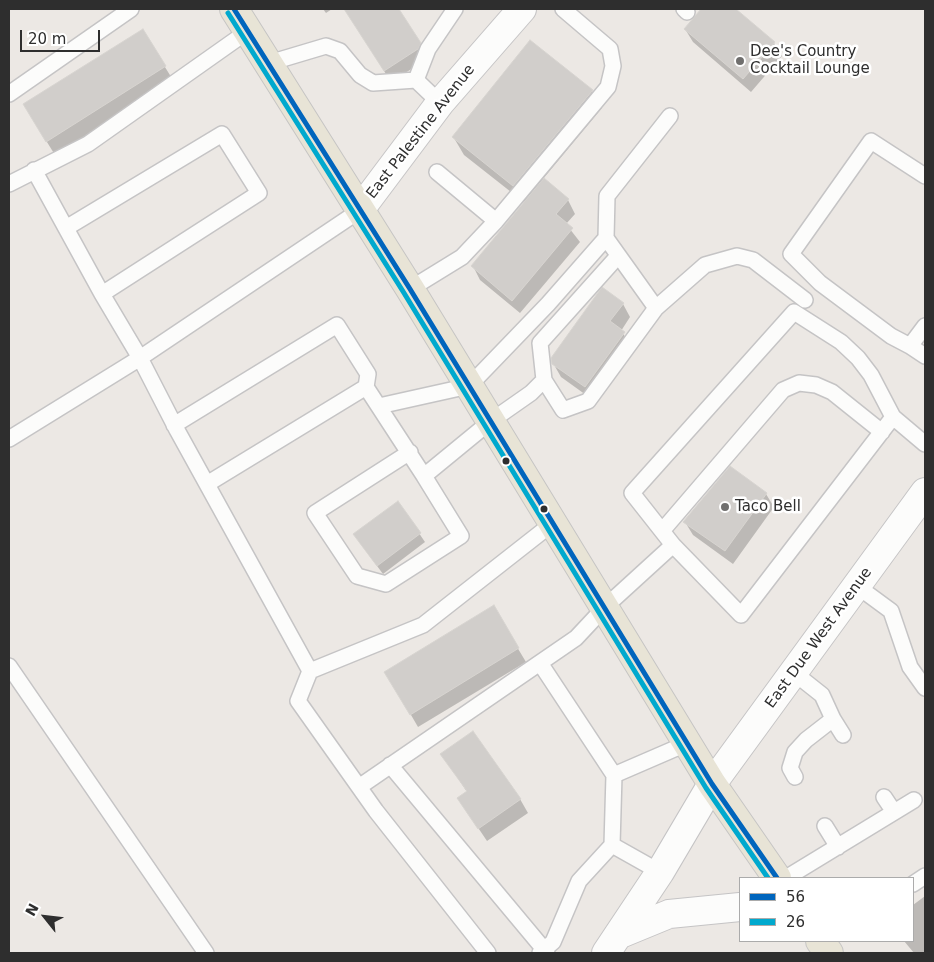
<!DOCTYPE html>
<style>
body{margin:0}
#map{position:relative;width:934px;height:962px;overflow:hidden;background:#ece8e4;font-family:"DejaVu Sans",sans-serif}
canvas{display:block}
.frame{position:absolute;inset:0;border:10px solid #2e2e2e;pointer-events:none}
.legend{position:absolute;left:739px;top:877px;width:175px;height:65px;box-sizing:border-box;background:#fff;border:1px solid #ababab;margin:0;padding:6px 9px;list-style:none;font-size:15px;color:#2e2e2e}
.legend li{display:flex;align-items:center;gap:10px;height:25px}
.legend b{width:25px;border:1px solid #ababab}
.north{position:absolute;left:20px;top:892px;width:50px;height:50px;-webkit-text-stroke:4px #fff;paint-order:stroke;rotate:299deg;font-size:14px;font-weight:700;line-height:20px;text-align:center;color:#2e2e2e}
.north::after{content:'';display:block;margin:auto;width:18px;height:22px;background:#2e2e2e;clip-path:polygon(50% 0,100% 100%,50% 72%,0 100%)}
.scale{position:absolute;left:20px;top:30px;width:80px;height:22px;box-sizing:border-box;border:2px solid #2e2e2e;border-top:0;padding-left:6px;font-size:15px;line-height:18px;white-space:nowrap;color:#2e2e2e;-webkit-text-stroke:4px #fff;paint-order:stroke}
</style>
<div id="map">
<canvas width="934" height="962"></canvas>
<div class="frame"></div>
<ul class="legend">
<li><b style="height:6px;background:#0065bd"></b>56</li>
<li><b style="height:6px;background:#00a9ce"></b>26</li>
</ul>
<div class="north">N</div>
<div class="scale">20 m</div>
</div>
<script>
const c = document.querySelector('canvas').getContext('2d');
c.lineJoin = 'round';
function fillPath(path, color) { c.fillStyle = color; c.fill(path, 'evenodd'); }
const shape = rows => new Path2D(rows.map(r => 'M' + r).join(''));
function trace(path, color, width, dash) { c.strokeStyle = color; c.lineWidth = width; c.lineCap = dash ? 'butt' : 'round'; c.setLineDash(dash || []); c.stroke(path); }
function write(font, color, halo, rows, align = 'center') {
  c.font = font + ' "DejaVu Sans",sans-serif'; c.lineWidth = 5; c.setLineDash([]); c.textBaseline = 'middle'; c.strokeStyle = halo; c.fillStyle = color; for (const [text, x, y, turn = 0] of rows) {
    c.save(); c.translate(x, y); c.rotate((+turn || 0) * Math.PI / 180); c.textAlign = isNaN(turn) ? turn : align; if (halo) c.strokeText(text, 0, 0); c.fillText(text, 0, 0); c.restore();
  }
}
fillPath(shape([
 [323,9,332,9,326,13],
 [345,9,397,9,426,56,424,61,391,82],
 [702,9,712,16,718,9,734,9,774,43,782,56,751,92,693,42,685,29],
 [142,30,173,80,55,155,32,118],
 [592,91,602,108,543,179,568,200,575,214,566,224,580,242,520,313,480,280,473,266,525,203,464,155,454,138],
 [623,304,630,317,621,331,632,346,593,400,561,377,553,363],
 [766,494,774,507,733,564,693,535,685,522],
 [398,502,425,542,383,574,360,543],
 [493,607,526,662,418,727,386,672],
 [442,754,520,799,528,813,487,841,458,798,467,792],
 [925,896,925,953,914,953,904,941,913,941,913,905]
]), '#0003');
const building = shape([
 [344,9,399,9,421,43,418,49,384,71,344,9],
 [701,9,736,9,775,42,743,79,684,29,701,9],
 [143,29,166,66,46,142,23,104,143,29],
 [530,40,593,90,513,186,452,137,530,40],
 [544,178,569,199,556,214,573,228,512,301,471,266,544,178],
 [602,287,624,303,610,321,625,332,585,387,552,364,551,358,602,287],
 [730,466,767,493,725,551,683,522,730,466],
 [398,501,421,533,377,566,353,534,398,501],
 [494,605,519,648,410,715,384,672,494,605],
 [473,731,521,799,478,829,457,798,467,791,440,754,473,731]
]);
fillPath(building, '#d1cecb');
trace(building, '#d7d4d0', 1);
const service = shape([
 [684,9,687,12],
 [269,63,326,46,340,51,360,75,373,83,416,80],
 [9,94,131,9],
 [440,103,416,80,428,49,455,9],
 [34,170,102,294,140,358,177,430,310,671,298,701,376,811,488,953],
 [925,176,871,141,791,254,820,283,891,336,910,346,925,326],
 [9,184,88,144,248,31],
 [496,221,608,87,613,66,610,49,563,9],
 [66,228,222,134,259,193,102,294],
 [410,289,462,257,496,221,437,172],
 [656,308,705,265,737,256,753,260,805,300],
 [910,346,925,356],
 [544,380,540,343,618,256],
 [379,406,469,386,548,304,606,238,607,196,670,116],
 [174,425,337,325,368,374,366,387,424,476,491,421,531,393,544,380,563,410,588,401,656,308,606,238],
 [9,439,140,358,359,211],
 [410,452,315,513,357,576,386,584,461,536,424,476],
 [207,484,366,387],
 [662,531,783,390,799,383,816,385,832,392,882,432],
 [673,545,632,493,794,312,841,342,858,358,871,375,893,417],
 [857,586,891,611,910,667,925,688],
 [540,663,614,775,612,845,579,881,553,942,540,953],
 [9,666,206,953],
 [310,671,423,625,553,523],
 [793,672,822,695,833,719,806,740,795,752,790,768,795,777],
 [833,719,843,735],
 [390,765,547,953],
 [614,775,688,743],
 [359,787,576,638,605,607,673,545,741,615,893,417,925,444],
 [884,797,894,812],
 [825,826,838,847],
 [612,845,660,872],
 [786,878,914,800],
 [913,884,925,876]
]);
const minor = shape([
 [359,211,440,103,522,9],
 [712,784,925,492]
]);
const secondary = shape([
 [618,935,669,914,740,907],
 [606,953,660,872,712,784]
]);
const primary = shape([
 [234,9,410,289,712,784,777,878],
 [820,941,829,953]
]);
trace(service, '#c5c4c5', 18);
trace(minor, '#c5c4c5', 30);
trace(secondary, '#c5c4c5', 30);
trace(primary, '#c6c5c4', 30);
trace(service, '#fcfcfb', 15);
trace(minor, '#fcfcfb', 28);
trace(secondary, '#fcfcfb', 28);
trace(primary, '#e8e4d6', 28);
trace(shape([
 [234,9,410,289,712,784,777,878]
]), '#0065bd', 5);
trace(shape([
 [228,13,404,293,706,788,768,878]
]), '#00a9ce', 5);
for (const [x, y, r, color] of [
 [740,61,5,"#706f6e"],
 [506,461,4.5,"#2e2e2e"],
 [725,507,5,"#706f6e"],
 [544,509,4.5,"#2e2e2e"]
]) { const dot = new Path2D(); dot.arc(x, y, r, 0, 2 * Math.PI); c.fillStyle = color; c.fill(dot); trace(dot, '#fff', 2); }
write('15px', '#2e2e2e', '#fff', [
 ["Dee's Country",750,52],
 ["Cocktail Lounge",750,69],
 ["Taco Bell",735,507]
], 'left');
write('15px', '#2e2e2e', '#fff', [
 ["East Palestine Avenue",421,132,-52],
 ["East Due West Avenue",819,638,-54]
]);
</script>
